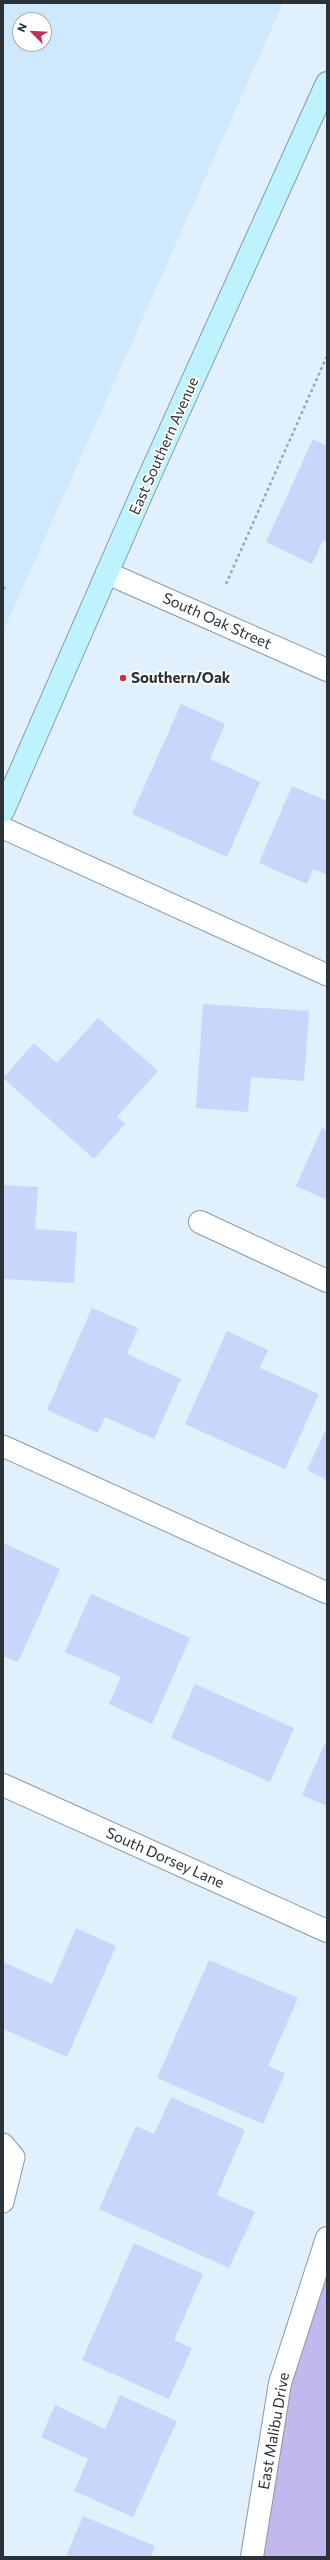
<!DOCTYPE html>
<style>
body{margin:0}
#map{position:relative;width:330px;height:2560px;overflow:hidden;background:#e0f0fc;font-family:Commissioner,sans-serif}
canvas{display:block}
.frame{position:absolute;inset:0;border:4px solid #2b3238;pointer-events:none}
.north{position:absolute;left:12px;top:12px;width:40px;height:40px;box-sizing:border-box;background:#fff;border:1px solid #aaadaf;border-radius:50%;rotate:294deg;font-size:11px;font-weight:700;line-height:16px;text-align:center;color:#2b3238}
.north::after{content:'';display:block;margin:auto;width:14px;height:18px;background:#c13155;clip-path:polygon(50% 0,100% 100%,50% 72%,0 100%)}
</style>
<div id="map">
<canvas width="330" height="2560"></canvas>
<div class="frame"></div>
<div class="north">N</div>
</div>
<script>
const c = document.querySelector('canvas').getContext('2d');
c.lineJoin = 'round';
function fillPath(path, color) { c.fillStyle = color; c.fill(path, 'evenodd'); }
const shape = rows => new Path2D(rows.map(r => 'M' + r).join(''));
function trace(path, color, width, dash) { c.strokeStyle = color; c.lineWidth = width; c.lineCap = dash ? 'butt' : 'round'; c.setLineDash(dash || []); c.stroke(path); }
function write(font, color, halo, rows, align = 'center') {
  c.font = font + ' Commissioner,sans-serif'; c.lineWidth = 3.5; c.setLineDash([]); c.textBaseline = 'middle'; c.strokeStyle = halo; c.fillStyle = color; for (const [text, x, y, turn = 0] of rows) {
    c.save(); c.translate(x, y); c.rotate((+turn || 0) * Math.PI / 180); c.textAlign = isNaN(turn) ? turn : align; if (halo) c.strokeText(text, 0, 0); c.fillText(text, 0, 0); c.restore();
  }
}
fillPath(shape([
 [3,3,283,3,3,632],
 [20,20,44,20,44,44,20,44]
]), '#cee9fd');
fillPath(shape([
 [327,2238,327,2557,252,2557,280,2383]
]), '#c2b8ee');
fillPath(shape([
 [313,439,327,446,327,542,323,540,312,564,266,542],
 [181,704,225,724,210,759,260,782,227,857,132,814],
 [292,786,327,801,327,875,313,869,307,884,259,863],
 [203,1004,309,1011,304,1081,251,1077,248,1112,196,1108],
 [98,1018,158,1071,117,1117,125,1124,94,1159,3,1078,34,1043,57,1063],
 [322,1128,327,1130,327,1200,296,1186],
 [3,1185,38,1187,35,1229,77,1232,74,1283,3,1279],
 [92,1308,138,1328,127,1354,181,1379,154,1439,105,1417,98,1433,47,1410],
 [227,1331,268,1350,260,1368,319,1394,285,1469,185,1424],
 [327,1427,327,1480,307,1470],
 [3,1543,60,1569,18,1662,3,1656],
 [91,1594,190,1638,152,1724,109,1704,121,1677,65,1652],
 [195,1684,294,1728,270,1782,171,1738],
 [325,1743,327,1744,327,1806,302,1795],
 [76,1928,116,1946,67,2057,3,2029,3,1962,52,1984],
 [209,1960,298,1998,268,2066,285,2073,263,2124,157,2078],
 [171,2097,245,2130,217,2195,255,2212,229,2268,99,2209,136,2126,154,2134],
 [134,2243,203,2274,174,2340,192,2348,169,2399,82,2360],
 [120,2395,177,2421,133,2517,74,2491,88,2459,41,2437,55,2405,105,2429],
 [83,2516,155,2546,151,2557,66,2557]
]), '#c7d6fa');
const service = shape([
 [3,828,327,975],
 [3,1446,327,1593],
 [3,2144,14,2157,3,2202]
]);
const minor = shape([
 [107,573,327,670],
 [200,1222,327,1281],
 [3,1785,327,1931],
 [252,2557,280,2383,327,2238]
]);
const secondary = shape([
 [3,811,145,486,327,83]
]);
trace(service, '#8799a7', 23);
trace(minor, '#8799a7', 24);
trace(secondary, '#8799a7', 24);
trace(shape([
 [226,584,327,356],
 [3,587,6,590]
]), '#9aa6b0', 2.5, [3, 3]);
trace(service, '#fff', 21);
trace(minor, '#fff', 22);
trace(secondary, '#bef3fd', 22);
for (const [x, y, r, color] of [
 [123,678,4,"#c13155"]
]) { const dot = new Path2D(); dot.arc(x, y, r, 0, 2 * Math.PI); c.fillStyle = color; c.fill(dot); trace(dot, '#fff', 1.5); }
write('15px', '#2b3238', '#fff', [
 ["East Southern Avenue",164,446,-66],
 ["South Oak Street",217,621,24],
 ["South Dorsey Lane",165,1858,24],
 ["East Malibu Drive",274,2431,-80]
]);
write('bold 15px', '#2b3238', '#fff', [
 ["Southern/Oak",131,678]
], 'left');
</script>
